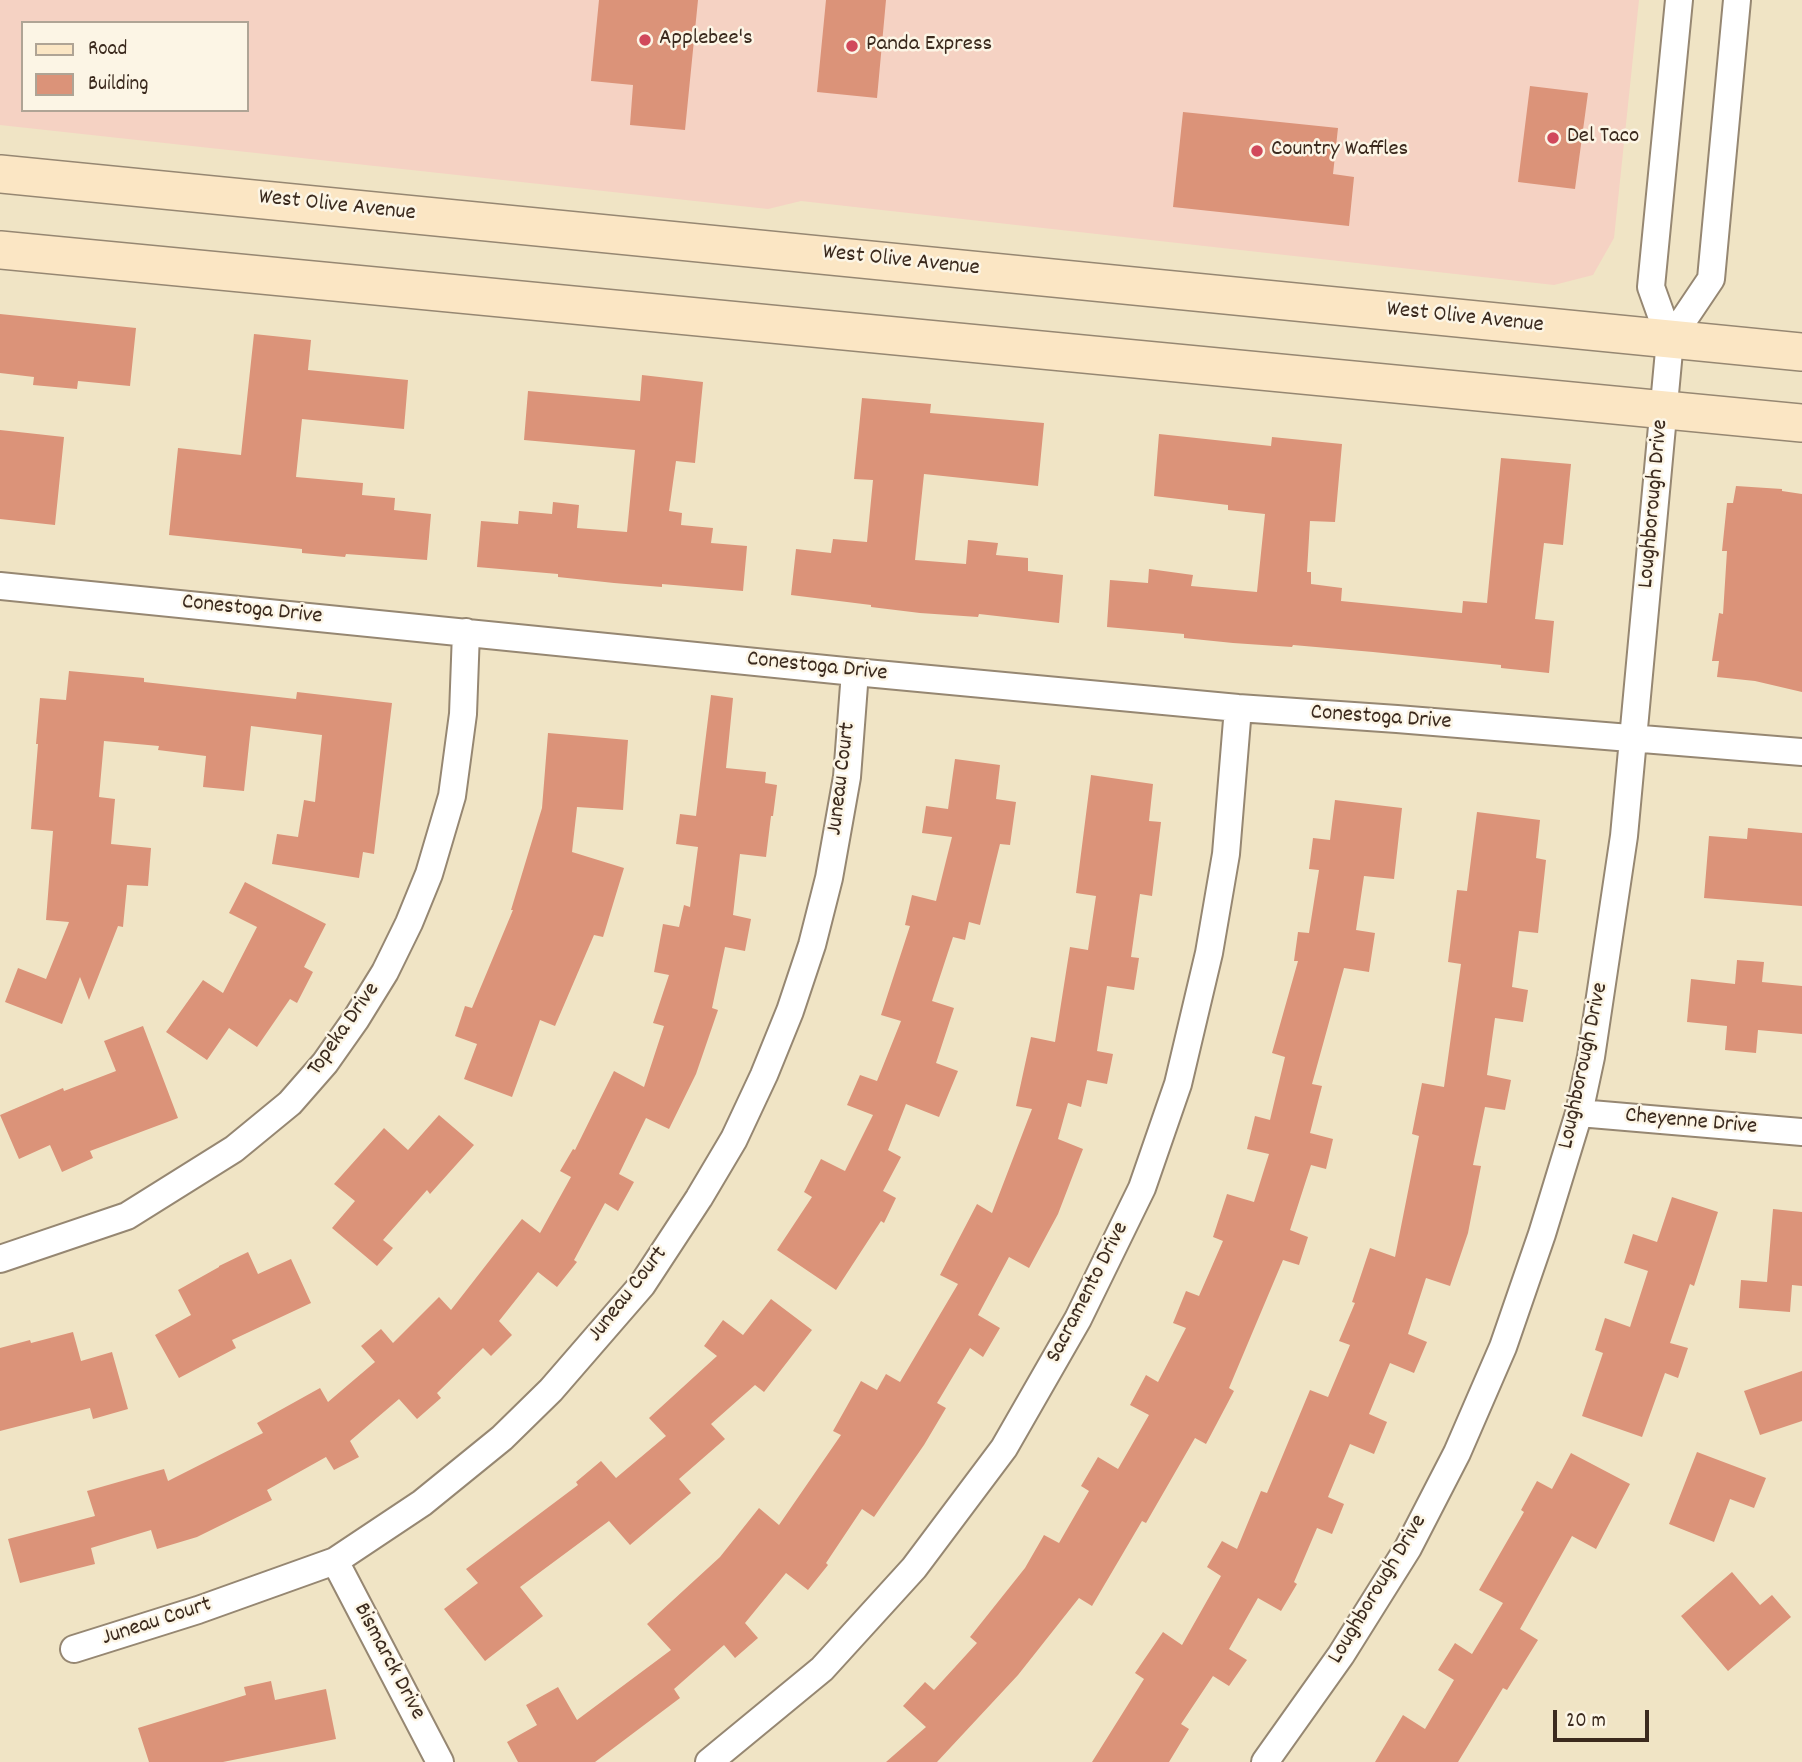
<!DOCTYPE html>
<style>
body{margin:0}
#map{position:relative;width:1802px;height:1762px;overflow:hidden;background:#f0e4c5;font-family:Dekko,sans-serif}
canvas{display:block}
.legend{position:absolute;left:21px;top:21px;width:228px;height:91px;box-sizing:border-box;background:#fcf5e5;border:2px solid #afa495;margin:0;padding:9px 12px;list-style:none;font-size:21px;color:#3b2a1e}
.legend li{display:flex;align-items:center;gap:14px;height:35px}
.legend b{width:35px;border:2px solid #afa495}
.scale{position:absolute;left:1553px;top:1710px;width:96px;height:32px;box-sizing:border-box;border:4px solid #3b2a1e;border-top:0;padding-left:9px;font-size:21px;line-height:24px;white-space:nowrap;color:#3b2a1e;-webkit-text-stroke:5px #fcf5e5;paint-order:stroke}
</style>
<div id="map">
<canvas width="1802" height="1762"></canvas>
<ul class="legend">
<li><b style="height:9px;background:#fbe6c4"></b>Road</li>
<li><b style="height:19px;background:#db9379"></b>Building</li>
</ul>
<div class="scale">20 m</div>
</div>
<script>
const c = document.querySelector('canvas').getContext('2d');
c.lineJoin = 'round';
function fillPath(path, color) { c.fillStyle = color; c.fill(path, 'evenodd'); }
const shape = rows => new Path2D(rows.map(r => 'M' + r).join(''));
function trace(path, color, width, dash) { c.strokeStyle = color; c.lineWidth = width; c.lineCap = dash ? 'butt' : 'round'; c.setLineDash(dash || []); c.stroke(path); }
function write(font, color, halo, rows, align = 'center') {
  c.font = font + ' Dekko,sans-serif'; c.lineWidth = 5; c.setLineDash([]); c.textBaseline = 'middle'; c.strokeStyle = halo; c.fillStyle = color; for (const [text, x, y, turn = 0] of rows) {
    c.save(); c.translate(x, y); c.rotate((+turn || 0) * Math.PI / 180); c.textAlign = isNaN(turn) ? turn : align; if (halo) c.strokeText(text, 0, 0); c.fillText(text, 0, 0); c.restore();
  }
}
fillPath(shape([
 [0,0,1639,0,1614,238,1593,275,1554,285,801,201,768,209,0,125],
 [23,23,247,23,247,110,23,110]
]), '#f5d2c3');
fillPath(shape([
 [599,0,698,0,685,130,630,125,633,85,591,81],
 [826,0,886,0,877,98,817,92],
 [1530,86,1588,93,1575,189,1518,182],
 [1183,112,1338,128,1333,174,1354,177,1349,226,1173,207],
 [0,314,136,328,130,386,78,381,77,389,33,385,34,377,0,373],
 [254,334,311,340,308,370,408,380,404,429,302,419,296,477,363,483,362,495,395,498,394,510,431,514,427,560,346,554,345,557,302,553,302,549,169,535,178,448,241,455],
 [642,375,703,382,695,463,676,461,669,511,682,513,681,525,713,528,711,543,747,546,743,591,662,584,662,587,614,583,558,577,558,574,477,567,481,521,518,524,519,511,552,514,553,502,579,505,577,528,627,532,635,450,524,440,528,391,640,401],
 [862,398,931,404,930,413,1044,423,1038,486,924,474,915,560,966,564,968,540,998,543,996,555,1028,558,1028,571,1063,575,1059,623,979,614,978,617,920,613,871,607,871,605,791,595,796,549,831,553,833,539,867,542,873,480,854,479],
 [0,430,64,437,55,525,0,519],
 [1159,434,1271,446,1272,437,1342,444,1335,522,1310,521,1307,572,1311,572,1311,584,1342,588,1341,601,1462,613,1463,601,1487,603,1501,458,1571,464,1563,545,1544,543,1535,619,1554,621,1549,673,1501,668,1501,665,1373,652,1293,645,1292,647,1233,643,1184,638,1184,634,1107,627,1110,580,1148,583,1149,569,1193,575,1191,586,1257,592,1265,514,1228,510,1228,505,1154,496],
 [1736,486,1782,489,1782,491,1802,494,1802,692,1755,681,1717,677,1719,661,1712,661,1719,613,1723,614,1727,551,1722,551,1727,503,1733,503],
 [69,671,144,678,144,682,296,699,297,692,392,703,374,854,363,852,359,878,272,864,277,834,298,837,304,800,315,802,322,735,251,726,244,791,203,787,206,756,158,750,159,746,104,741,99,797,115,799,111,844,151,848,148,886,127,885,123,927,118,926,89,1000,80,977,62,1024,5,1002,18,968,46,979,69,922,46,920,53,831,31,829,38,744,36,744,40,698,66,700],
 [711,695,733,698,726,768,766,772,765,783,777,785,773,816,771,816,766,857,740,854,733,915,751,919,745,951,725,947,712,1008,718,1010,696,1074,669,1129,646,1118,619,1174,634,1182,618,1211,605,1203,574,1260,577,1262,557,1287,538,1272,499,1321,512,1335,491,1356,483,1348,437,1393,441,1398,417,1419,399,1399,350,1441,359,1457,334,1470,326,1457,267,1490,272,1500,197,1537,157,1549,151,1530,91,1548,95,1564,20,1583,8,1539,95,1516,87,1491,164,1469,168,1481,263,1433,257,1423,320,1388,328,1402,375,1362,361,1346,381,1329,393,1343,439,1297,451,1310,522,1219,540,1233,571,1177,560,1171,573,1149,575,1150,614,1071,644,1087,664,1026,653,1023,669,975,654,972,663,924,679,927,684,905,690,907,698,847,676,844,680,814,696,816],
 [548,733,628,740,623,810,577,807,572,852,624,868,603,937,594,935,555,1026,540,1020,512,1097,464,1079,477,1044,455,1036,465,1006,472,1008,513,910,511,910,542,808],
 [955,759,1000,765,996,799,1016,802,1010,845,1000,844,980,925,969,922,965,940,953,937,932,1001,954,1008,936,1063,958,1071,939,1117,906,1104,888,1150,901,1157,883,1191,896,1198,884,1223,881,1221,836,1290,777,1250,812,1197,804,1192,821,1159,845,1171,873,1115,847,1105,860,1075,877,1081,901,1021,881,1015,910,926,905,925,912,895,936,901,952,837,922,833,926,806,948,809],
 [1091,775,1153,784,1149,821,1161,822,1152,896,1140,894,1131,957,1139,958,1134,990,1107,986,1097,1051,1113,1054,1107,1084,1087,1080,1081,1107,1068,1103,1058,1139,1083,1149,1058,1214,1029,1268,1009,1257,978,1315,1000,1328,983,1357,970,1348,937,1403,946,1408,924,1445,874,1517,862,1509,826,1563,828,1565,808,1590,786,1573,745,1623,758,1638,735,1658,724,1645,674,1689,680,1698,595,1762,518,1762,507,1742,537,1725,526,1705,558,1687,577,1720,671,1650,647,1624,720,1557,759,1508,779,1525,841,1435,833,1431,861,1381,877,1390,886,1374,900,1382,958,1284,940,1275,977,1204,992,1213,1032,1109,1016,1106,1031,1037,1055,1042,1070,947,1088,950,1096,896,1076,893],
 [1335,800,1402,808,1394,879,1364,876,1356,930,1375,933,1369,972,1344,968,1312,1084,1322,1086,1310,1133,1333,1139,1326,1169,1311,1165,1290,1230,1308,1237,1299,1265,1283,1260,1229,1388,1234,1391,1206,1444,1195,1438,1146,1523,1142,1521,1092,1606,1079,1598,1018,1675,937,1762,886,1762,926,1727,903,1706,925,1682,934,1690,977,1643,970,1637,1025,1568,1044,1535,1059,1543,1089,1491,1081,1486,1098,1457,1118,1469,1149,1415,1130,1405,1146,1375,1158,1382,1186,1328,1173,1323,1186,1291,1199,1296,1223,1241,1213,1237,1227,1194,1254,1202,1269,1154,1247,1149,1255,1116,1270,1120,1285,1057,1272,1053,1298,961,1294,961,1298,932,1309,933,1319,870,1309,869,1313,838,1330,840],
 [1477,812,1540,820,1536,858,1546,860,1538,933,1519,931,1512,987,1528,990,1523,1022,1495,1018,1487,1075,1511,1080,1505,1110,1485,1107,1473,1165,1481,1166,1468,1233,1450,1286,1426,1278,1408,1334,1427,1342,1414,1373,1390,1363,1369,1414,1387,1422,1374,1454,1350,1444,1328,1497,1344,1504,1332,1534,1317,1528,1294,1582,1297,1584,1281,1611,1258,1598,1229,1649,1247,1660,1229,1686,1213,1676,1181,1724,1189,1729,1169,1762,1092,1762,1144,1679,1135,1673,1163,1632,1182,1645,1221,1576,1207,1567,1222,1541,1237,1549,1261,1491,1267,1493,1310,1390,1328,1397,1350,1345,1339,1341,1355,1303,1352,1302,1370,1248,1395,1257,1419,1136,1412,1134,1422,1083,1444,1087,1461,964,1448,962,1457,890,1467,891],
 [1748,828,1802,833,1802,906,1704,898,1709,836,1747,839],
 [245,882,326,924,304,967,313,972,297,1003,290,999,257,1047,229,1028,207,1060,166,1032,203,980,223,993,257,927,229,913],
 [1737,960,1764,962,1762,982,1802,986,1802,1034,1758,1030,1756,1053,1725,1050,1727,1026,1687,1022,1691,979,1735,984],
 [143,1026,178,1118,90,1151,93,1158,62,1172,50,1145,19,1159,0,1115,63,1088,64,1091,116,1071,104,1041],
 [439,1115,474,1145,430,1194,427,1190,383,1240,393,1248,377,1266,332,1228,355,1201,334,1184,384,1128,408,1150],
 [1672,1197,1718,1212,1694,1286,1690,1284,1670,1343,1688,1348,1678,1378,1665,1373,1642,1437,1582,1416,1603,1353,1595,1350,1605,1318,1630,1327,1648,1271,1624,1263,1633,1234,1657,1242],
 [1773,1209,1802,1212,1802,1286,1792,1285,1790,1312,1739,1308,1741,1280,1767,1282],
 [248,1252,258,1274,291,1259,311,1303,232,1340,236,1348,179,1378,155,1335,191,1315,178,1290,219,1267,219,1266],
 [771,1299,812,1330,764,1392,755,1385,711,1424,725,1439,679,1479,691,1493,630,1545,609,1521,520,1587,543,1616,485,1661,444,1609,478,1583,466,1569,578,1485,576,1482,601,1461,616,1478,666,1436,649,1418,717,1356,704,1346,723,1320,743,1335],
 [73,1332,81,1361,112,1352,128,1409,93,1419,90,1408,0,1431,0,1348,30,1340,31,1343],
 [1802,1371,1802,1421,1760,1435,1744,1391],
 [1697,1452,1766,1478,1754,1508,1730,1499,1714,1542,1669,1524],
 [1571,1453,1630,1484,1596,1549,1572,1536,1520,1629,1538,1640,1507,1690,1503,1688,1458,1762,1375,1762,1403,1715,1425,1729,1454,1680,1438,1670,1455,1643,1472,1654,1503,1603,1479,1590,1524,1512,1521,1510,1537,1481,1552,1489],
 [1732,1572,1760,1605,1772,1595,1791,1617,1728,1671,1681,1616],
 [271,1681,275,1700,326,1689,336,1739,223,1762,149,1762,138,1728,246,1695,244,1687]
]), '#db9379');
const minor = shape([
 [1670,340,1711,279,1737,0],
 [0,586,855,672,1238,708,1397,719,1802,752],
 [1579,1113,1802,1132],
 [0,1259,127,1216,234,1149,290,1103,325,1063,356,1019,385,972,409,923,429,874,452,796,463,714,466,632],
 [335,1561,440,1762],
 [74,1649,198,1610,335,1561,422,1503,502,1438,551,1390,642,1285,699,1198,734,1139,764,1075,790,1011,812,945,829,878,847,777,855,672],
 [709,1762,822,1669,914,1568,1004,1448,1078,1319,1142,1188,1178,1084,1209,953,1226,854,1238,708],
 [1265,1762,1341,1655,1408,1548,1457,1453,1503,1347,1542,1234,1579,1113,1591,1057,1624,836,1670,340,1651,287,1679,0]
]);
const secondary = shape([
 [0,174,1802,352],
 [0,250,1802,423]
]);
trace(minor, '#968772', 30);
trace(secondary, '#968772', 40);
trace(minor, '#fff', 26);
trace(secondary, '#fbe6c4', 37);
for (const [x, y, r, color] of [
 [645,40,7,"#d1495b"],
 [852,46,7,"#d1495b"],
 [1553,138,7,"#d1495b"],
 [1257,151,7,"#d1495b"]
]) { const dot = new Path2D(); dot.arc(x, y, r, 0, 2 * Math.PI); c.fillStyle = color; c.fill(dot); trace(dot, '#fcf5e5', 2.5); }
write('23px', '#3b2a1e', '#fcf5e5', [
 ["Applebee's",659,40],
 ["Panda Express",866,46],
 ["Del Taco",1567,138],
 ["Country Waffles",1271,151]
], 'left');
write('23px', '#3b2a1e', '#fcf5e5', [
 ["West Olive Avenue",337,207,6],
 ["West Olive Avenue",901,262,6],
 ["West Olive Avenue",1465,319,6],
 ["Loughborough Drive",1655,504,-85],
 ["Conestoga Drive",252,611,6],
 ["Conestoga Drive",817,668,6],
 ["Conestoga Drive",1381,719,4],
 ["Juneau Court",843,779,-83],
 ["Topeka Drive",345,1030,-55],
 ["Loughborough Drive",1585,1066,-78],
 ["Cheyenne Drive",1691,1123,5],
 ["Sacramento Drive",1089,1293,-63],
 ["Juneau Court",629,1295,-52],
 ["Loughborough Drive",1379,1590,-59],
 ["Juneau Court",157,1623,-18],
 ["Bismarck Drive",388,1662,62]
]);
</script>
